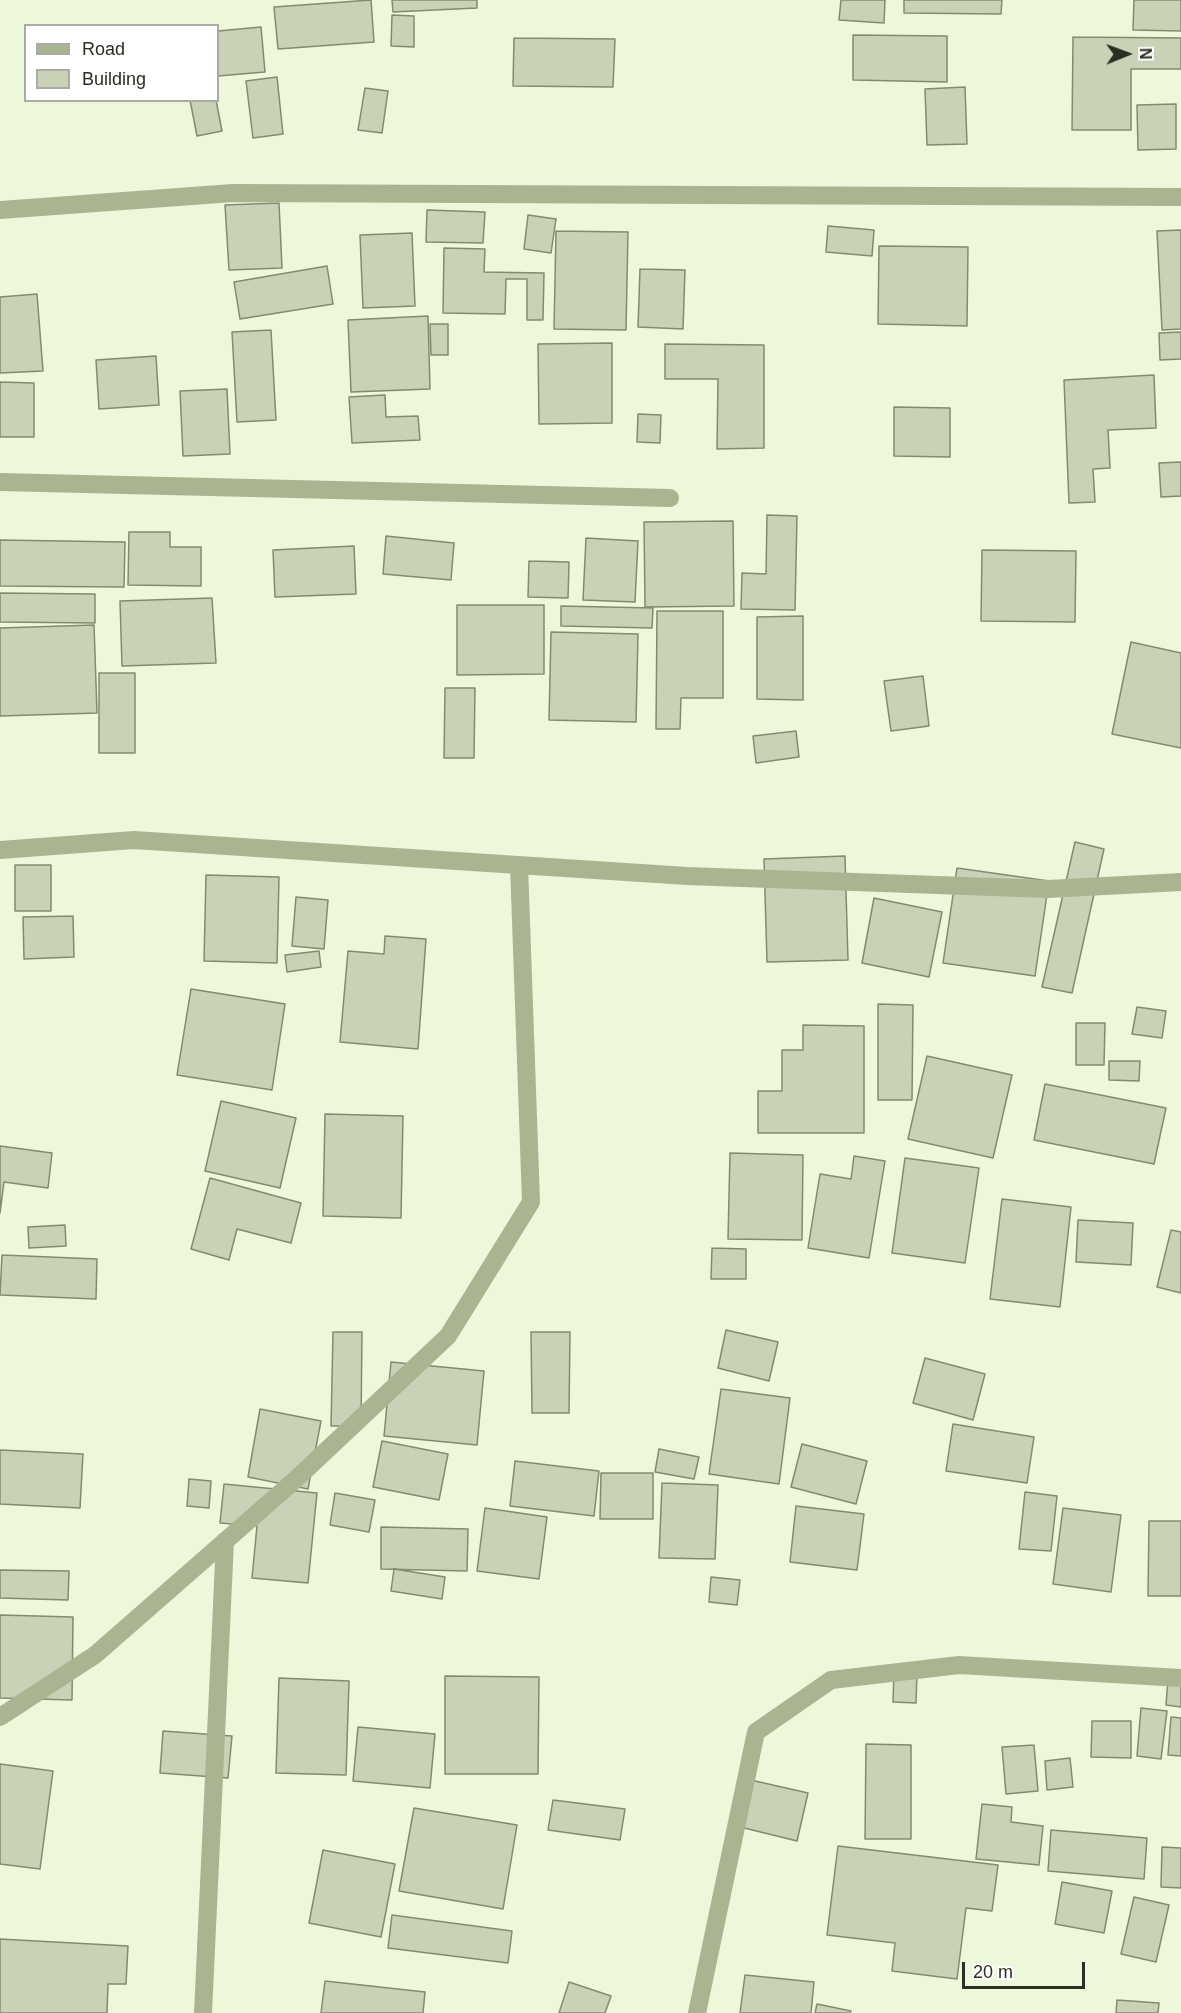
<!DOCTYPE html>
<style>
body{margin:0}
#map{position:relative;width:1181px;height:2013px;overflow:hidden;background:#edf7da;font-family:Helvetica,sans-serif}
canvas{display:block}
.legend{position:absolute;left:24px;top:24px;width:195px;height:78px;box-sizing:border-box;background:#fff;border:2px solid #aaaba7;margin:0;padding:8px 10px;list-style:none;font-size:18px;color:#2a2e23}
.legend li{display:flex;align-items:center;gap:12px;height:30px}
.legend b{width:30px;border:2px solid #aaaba7}
.north{position:absolute;left:1097px;top:24px;width:60px;height:60px;-webkit-text-stroke:4px #fff;paint-order:stroke;rotate:89deg;font-size:16px;font-weight:700;line-height:24px;text-align:center;color:#2a2e23}
.north::after{content:'';display:block;margin:auto;width:21px;height:27px;background:#2a2e23;clip-path:polygon(50% 0,100% 100%,50% 72%,0 100%)}
.scale{position:absolute;left:962px;top:1962px;width:123px;height:27px;box-sizing:border-box;border:3px solid #2a2e23;border-top:0;padding-left:8px;font-size:18px;line-height:21px;white-space:nowrap;color:#2a2e23;-webkit-text-stroke:4px #fff;paint-order:stroke}
</style>
<div id="map">
<canvas width="1181" height="2013"></canvas>
<ul class="legend">
<li><b style="height:8px;background:#a9b591"></b>Road</li>
<li><b style="height:16px;background:#c9d2b6"></b>Building</li>
</ul>
<div class="north">N</div>
<div class="scale">20 m</div>
</div>
<script>
const c = document.querySelector('canvas').getContext('2d');
c.lineJoin = 'round';
function fillPath(path, color) { c.fillStyle = color; c.fill(path, 'evenodd'); }
const shape = rows => new Path2D(rows.map(r => 'M' + r).join(''));
function trace(path, color, width, dash) { c.strokeStyle = color; c.lineWidth = width; c.lineCap = dash ? 'butt' : 'round'; c.setLineDash(dash || []); c.stroke(path); }
const building = shape([
 [371,0,374,42,278,49,274,7,371,0],
 [392,0,477,0,477,8,393,12,392,0],
 [841,0,885,0,884,23,839,20,841,0],
 [904,0,1002,0,1001,14,904,13,904,0],
 [1134,0,1181,0,1181,31,1133,30,1134,0],
 [392,15,414,16,414,47,391,46,392,15],
 [261,27,265,72,218,76,218,31,261,27],
 [853,35,947,36,947,82,853,80,853,35],
 [1073,37,1181,38,1181,69,1131,69,1131,130,1072,130,1073,37],
 [514,38,615,39,613,87,513,86,514,38],
 [277,77,283,134,253,138,246,81,277,77],
 [965,87,967,144,927,145,925,89,965,87],
 [365,88,388,91,382,133,358,130,365,88],
 [190,100,216,100,222,131,197,136,190,100],
 [1176,104,1176,149,1138,150,1137,105,1176,104],
 [279,203,282,268,229,270,225,205,279,203],
 [427,210,485,212,483,243,426,242,427,210],
 [528,215,556,219,551,253,524,249,528,215],
 [828,226,874,230,872,256,826,252,828,226],
 [1181,230,1181,329,1162,330,1157,231,1181,230],
 [556,231,628,232,626,330,554,329,556,231],
 [412,233,415,306,363,308,360,235,412,233],
 [879,246,968,247,967,326,878,324,879,246],
 [444,248,485,249,484,272,544,273,543,320,527,320,527,279,506,279,505,314,443,313,444,248],
 [327,266,333,304,240,319,234,282,327,266],
 [640,269,685,270,683,329,638,327,640,269],
 [37,294,43,371,0,373,0,297,37,294],
 [428,316,430,389,351,392,348,320,428,316],
 [430,324,448,324,448,355,431,355,430,324],
 [271,330,276,420,237,422,232,332,271,330],
 [1181,332,1181,359,1160,360,1159,333,1181,332],
 [612,343,612,423,539,424,538,344,612,343],
 [665,344,764,345,764,448,717,449,718,379,665,379,665,344],
 [156,356,159,405,99,409,96,360,156,356],
 [1154,375,1156,428,1108,430,1110,468,1093,469,1095,502,1069,503,1064,380,1154,375],
 [0,382,34,383,34,437,0,437,0,382],
 [227,389,230,454,183,456,180,391,227,389],
 [385,395,386,417,418,416,420,440,352,443,349,397,385,395],
 [894,407,950,408,950,457,894,456,894,407],
 [638,414,661,415,660,443,637,442,638,414],
 [1181,462,1181,496,1161,497,1159,463,1181,462],
 [767,515,797,516,795,610,741,609,742,573,766,574,767,515],
 [733,521,734,606,645,607,644,522,733,521],
 [129,532,170,532,170,547,201,547,201,586,128,585,129,532],
 [386,536,454,543,451,580,383,574,386,536],
 [586,538,638,541,635,602,583,600,586,538],
 [0,540,125,542,124,587,0,586,0,540],
 [354,546,356,594,275,597,273,550,354,546],
 [982,550,1076,551,1075,622,981,621,982,550],
 [529,561,569,562,568,598,528,597,529,561],
 [0,593,95,594,95,623,0,622,0,593],
 [212,598,216,663,122,666,120,601,212,598],
 [457,605,544,605,544,674,457,675,457,605],
 [561,606,653,608,652,628,561,626,561,606],
 [657,611,723,611,723,698,681,698,680,729,656,729,657,611],
 [803,616,803,700,757,699,757,617,803,616],
 [94,625,97,713,0,716,0,628,94,625],
 [551,632,638,634,636,722,549,720,551,632],
 [1131,642,1181,653,1181,748,1112,734,1131,642],
 [99,673,135,673,135,753,99,753,99,673],
 [923,676,929,726,891,731,884,681,923,676],
 [445,688,475,688,474,758,444,758,445,688],
 [796,731,799,757,756,763,753,736,796,731],
 [1075,842,1104,849,1072,993,1042,987,1075,842],
 [845,856,848,960,767,962,764,859,845,856],
 [15,865,51,865,51,911,15,911,15,865],
 [957,868,1049,881,1035,976,943,963,957,868],
 [206,875,279,877,277,963,204,961,206,875],
 [296,897,328,900,324,949,292,946,296,897],
 [874,898,942,912,929,977,862,963,874,898],
 [73,916,74,957,24,959,23,917,73,916],
 [385,936,426,939,418,1049,340,1042,348,951,384,954,385,936],
 [319,951,321,967,287,972,285,955,319,951],
 [191,989,285,1004,272,1090,177,1075,191,989],
 [878,1004,913,1005,912,1100,878,1100,878,1004],
 [1137,1007,1166,1011,1162,1038,1132,1034,1137,1007],
 [1076,1023,1105,1023,1104,1065,1076,1065,1076,1023],
 [803,1025,864,1026,864,1133,758,1133,758,1091,782,1091,782,1050,803,1050,803,1025],
 [927,1056,1012,1075,993,1158,908,1139,927,1056],
 [1109,1061,1140,1061,1139,1081,1109,1080,1109,1061],
 [1045,1084,1166,1108,1154,1164,1034,1140,1045,1084],
 [221,1101,296,1118,280,1188,205,1171,221,1101],
 [325,1114,403,1116,401,1218,323,1216,325,1114],
 [0,1146,52,1153,48,1188,4,1182,0,1213,0,1146],
 [730,1153,803,1155,802,1240,728,1239,730,1153],
 [854,1156,885,1161,869,1258,808,1248,820,1174,851,1179,854,1156],
 [905,1158,979,1168,965,1263,892,1253,905,1158],
 [210,1178,301,1203,291,1243,237,1229,229,1260,191,1249,210,1178],
 [1002,1199,1071,1207,1060,1307,990,1299,1002,1199],
 [1078,1220,1133,1223,1131,1265,1076,1262,1078,1220],
 [65,1225,66,1246,29,1248,28,1227,65,1225],
 [1171,1230,1181,1232,1181,1293,1157,1287,1171,1230],
 [712,1248,746,1249,746,1279,711,1279,712,1248],
 [2,1255,97,1259,96,1299,0,1295,2,1255],
 [726,1330,778,1342,769,1381,718,1368,726,1330],
 [333,1332,362,1332,361,1426,331,1426,333,1332],
 [531,1332,570,1332,569,1413,532,1413,531,1332],
 [925,1358,985,1374,973,1420,913,1403,925,1358],
 [391,1362,484,1371,477,1445,384,1436,391,1362],
 [721,1389,790,1398,779,1484,709,1474,721,1389],
 [260,1409,321,1421,308,1489,248,1477,260,1409],
 [953,1424,1034,1437,1027,1483,946,1471,953,1424],
 [382,1441,448,1454,439,1500,373,1487,382,1441],
 [802,1444,867,1461,856,1504,791,1487,802,1444],
 [659,1449,699,1457,694,1479,655,1472,659,1449],
 [0,1450,83,1454,80,1508,0,1504,0,1450],
 [515,1461,599,1471,594,1516,510,1506,515,1461],
 [601,1473,653,1473,653,1519,600,1519,601,1473],
 [189,1479,211,1481,209,1508,187,1506,189,1479],
 [662,1483,718,1485,715,1559,659,1558,662,1483],
 [224,1484,317,1493,308,1583,252,1578,257,1526,220,1523,224,1484],
 [1025,1492,1057,1496,1051,1551,1019,1549,1025,1492],
 [335,1493,375,1500,369,1532,330,1525,335,1493],
 [796,1506,864,1514,857,1570,790,1562,796,1506],
 [485,1508,547,1517,539,1579,477,1571,485,1508],
 [1063,1508,1121,1515,1111,1592,1053,1584,1063,1508],
 [1149,1521,1181,1521,1181,1596,1148,1596,1149,1521],
 [381,1527,468,1529,467,1571,381,1569,381,1527],
 [394,1569,445,1577,442,1599,391,1591,394,1569],
 [0,1570,69,1571,68,1600,0,1598,0,1570],
 [711,1577,740,1580,737,1605,709,1602,711,1577],
 [0,1615,73,1617,72,1700,0,1698,0,1615],
 [894,1671,917,1672,916,1703,893,1702,894,1671],
 [445,1676,539,1677,538,1774,445,1774,445,1676],
 [279,1678,349,1681,346,1775,276,1773,279,1678],
 [1168,1679,1181,1680,1181,1707,1166,1705,1168,1679],
 [1141,1708,1167,1711,1161,1759,1137,1756,1141,1708],
 [1171,1717,1181,1718,1181,1756,1168,1755,1171,1717],
 [1092,1721,1131,1721,1131,1758,1091,1757,1092,1721],
 [358,1727,435,1734,430,1788,353,1781,358,1727],
 [163,1731,232,1736,228,1778,160,1773,163,1731],
 [866,1744,911,1745,911,1839,865,1839,866,1744],
 [1034,1745,1038,1791,1006,1794,1002,1747,1034,1745],
 [1070,1758,1073,1787,1047,1790,1045,1761,1070,1758],
 [0,1764,53,1771,40,1869,0,1864,0,1764],
 [742,1778,808,1793,797,1841,732,1825,742,1778],
 [553,1800,625,1809,620,1840,548,1830,553,1800],
 [982,1804,1012,1807,1011,1822,1043,1826,1039,1865,976,1859,982,1804],
 [414,1808,517,1825,503,1909,399,1891,414,1808],
 [1051,1830,1147,1838,1144,1879,1048,1871,1051,1830],
 [838,1846,998,1865,992,1911,966,1908,957,1979,892,1971,895,1943,827,1935,838,1846],
 [1162,1847,1181,1848,1181,1888,1161,1887,1162,1847],
 [323,1850,395,1864,381,1937,309,1923,323,1850],
 [1062,1882,1112,1891,1104,1933,1055,1924,1062,1882],
 [1134,1897,1169,1905,1156,1962,1121,1954,1134,1897],
 [392,1915,512,1931,508,1963,388,1948,392,1915],
 [0,1939,128,1946,126,1984,108,1984,107,2013,0,2013,0,1939],
 [745,1975,814,1982,811,2013,740,2013,745,1975],
 [325,1981,425,1992,423,2013,321,2013,325,1981],
 [569,1982,611,1996,605,2013,559,2013,569,1982],
 [1117,2000,1159,2003,1158,2013,1116,2013,1117,2000],
 [817,2004,851,2011,850,2013,815,2013,817,2004]
]);
fillPath(building, '#c9d2b6');
trace(building, '#828b70', 1.5);
trace(shape([
 [0,210,233,193,1181,197],
 [0,482,670,498],
 [0,850,134,840,687,876,1048,889,1181,882],
 [0,1717,95,1655,295,1480,448,1336,531,1202,519,865],
 [203,2013,225,1541],
 [697,2013,756,1732,831,1680,959,1665,1181,1678]
]), '#a9b591', 18);
</script>
